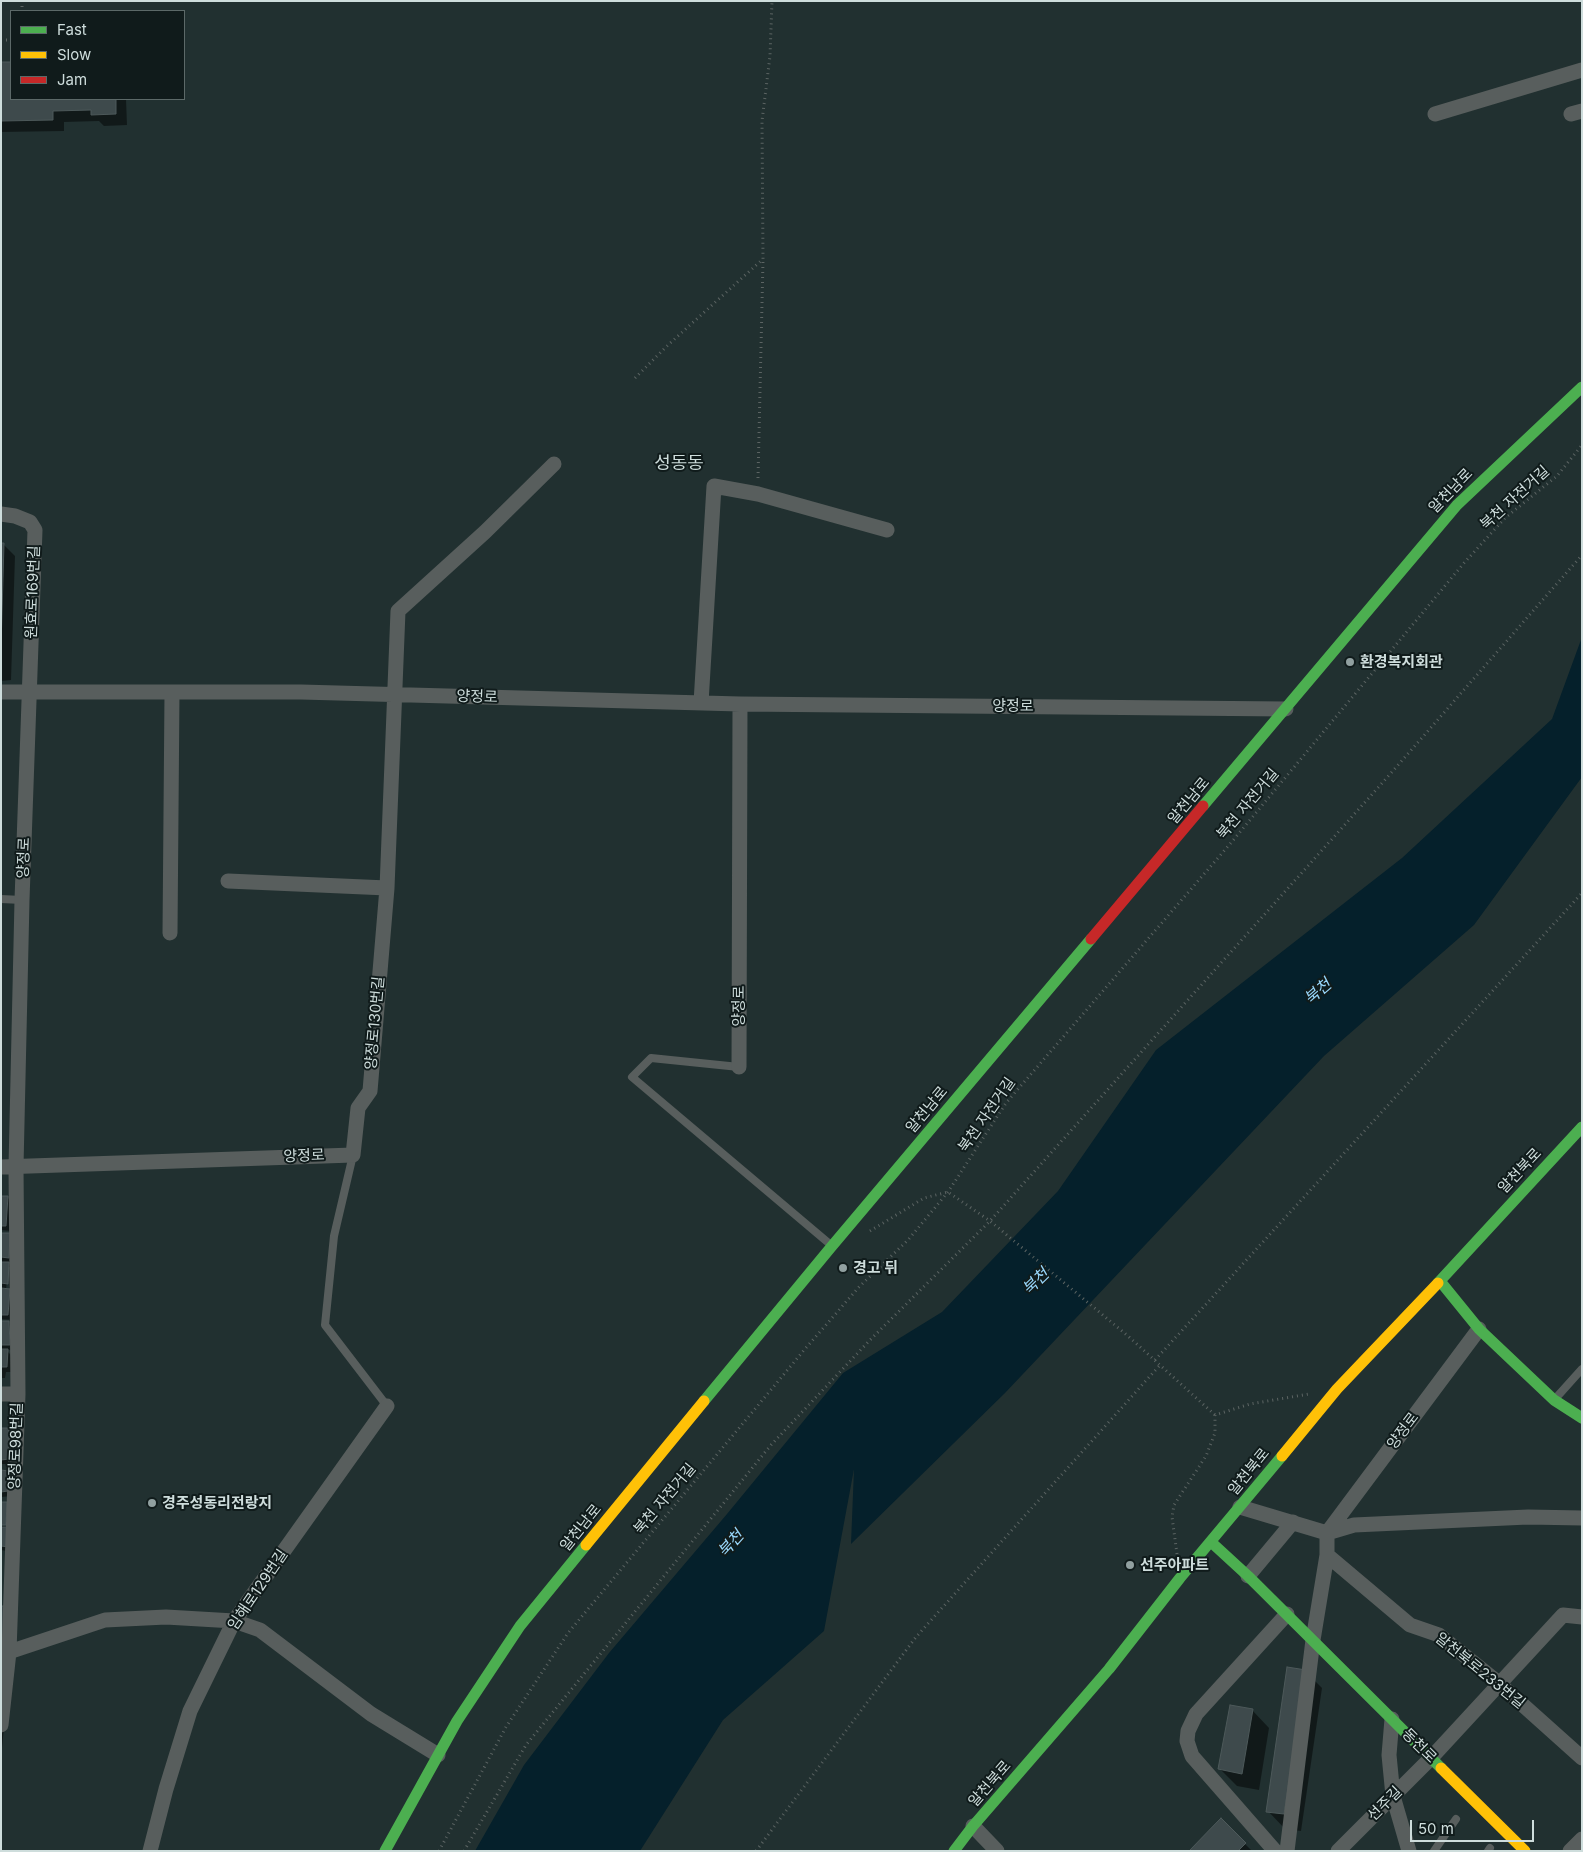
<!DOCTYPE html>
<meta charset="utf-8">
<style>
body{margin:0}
#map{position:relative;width:1583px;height:1852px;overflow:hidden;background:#213030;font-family:Inter,sans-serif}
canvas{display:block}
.frame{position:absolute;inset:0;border:2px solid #cedddc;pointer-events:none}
.legend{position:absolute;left:10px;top:10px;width:175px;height:90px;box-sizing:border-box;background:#101b1b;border:1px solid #5c6968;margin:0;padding:6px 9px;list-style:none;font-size:15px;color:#cedddc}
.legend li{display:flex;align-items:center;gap:10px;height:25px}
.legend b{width:25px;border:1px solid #5c6968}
.scale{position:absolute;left:1410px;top:1820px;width:124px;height:22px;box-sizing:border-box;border:2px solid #cedddc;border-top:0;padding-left:6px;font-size:15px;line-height:18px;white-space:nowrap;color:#cedddc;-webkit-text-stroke:4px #101b1b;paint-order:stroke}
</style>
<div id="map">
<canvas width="1583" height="1852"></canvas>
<div class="frame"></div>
<ul class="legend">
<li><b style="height:6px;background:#4caf50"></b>Fast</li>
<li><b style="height:6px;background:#ffc107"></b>Slow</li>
<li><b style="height:6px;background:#c62828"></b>Jam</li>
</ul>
<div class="scale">50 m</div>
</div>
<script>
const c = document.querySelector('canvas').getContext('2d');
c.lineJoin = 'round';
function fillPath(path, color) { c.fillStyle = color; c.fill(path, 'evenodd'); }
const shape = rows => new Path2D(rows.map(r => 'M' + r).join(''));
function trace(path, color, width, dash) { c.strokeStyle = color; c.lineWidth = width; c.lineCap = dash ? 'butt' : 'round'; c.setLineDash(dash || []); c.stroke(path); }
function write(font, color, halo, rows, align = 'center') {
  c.font = font + ' Inter,"Noto Sans KR",sans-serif'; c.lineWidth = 4; c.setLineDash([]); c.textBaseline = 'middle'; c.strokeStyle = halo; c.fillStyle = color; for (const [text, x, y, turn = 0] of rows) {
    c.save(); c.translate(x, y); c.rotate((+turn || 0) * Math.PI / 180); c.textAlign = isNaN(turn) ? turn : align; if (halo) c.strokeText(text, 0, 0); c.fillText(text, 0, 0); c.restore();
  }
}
fillPath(shape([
 [1582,637,1582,777,1474,925,1324,1056,1005,1393,851,1544,854,1469,824,1631,723,1720,640,1851,475,1851,524,1765,609,1653,727,1514,843,1373,942,1312,1058,1191,1156,1050,1402,858,1552,719]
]), '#05202b');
fillPath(shape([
 [1,63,11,63,11,99,126,99,127,125,104,126,99,121,64,122,64,131,1,132],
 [1,545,4,545,15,556,11,680,1,681],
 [1,1197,7,1197,13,1203,11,1231,1,1230],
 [1,1234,9,1235,14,1263,8,1262,14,1269,13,1288,9,1288,10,1267,8,1267,6,1290,15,1295,13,1320,1,1319],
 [8,1322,14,1328,14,1350,6,1350,12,1356,12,1372,6,1372,5,1378,1,1378,1,1323],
 [1,1429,8,1429,14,1434,14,1464,1,1464],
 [1,1471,13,1496,1,1497],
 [1,1503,2,1526,11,1526,14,1552,1,1550],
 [1,1607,15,1615,1,1758],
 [1305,1671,1322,1688,1301,1831,1285,1829,1268,1811],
 [1252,1710,1269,1728,1259,1790,1237,1786,1220,1769],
 [1221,1820,1252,1851,1191,1851]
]), '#0007');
const building = shape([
 [1,62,11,62,11,99,116,99,116,114,91,115,91,110,53,111,53,120,1,121,1,62],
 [1,543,4,543,1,646,1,543],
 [1,1196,8,1196,6,1226,1,1226,1,1196],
 [1,1233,10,1233,9,1258,1,1257,1,1233],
 [1,1262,9,1262,8,1284,1,1283,1,1262],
 [1,1288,10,1289,8,1315,1,1315,1,1288],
 [1,1321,9,1321,10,1345,1,1345,1,1321],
 [1,1349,8,1349,7,1367,1,1367,1,1349],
 [1,1428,9,1428,9,1459,1,1460,1,1428],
 [1,1470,8,1471,8,1491,1,1492,1,1470],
 [1,1502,7,1502,6,1525,1,1525,1,1502],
 [1,1527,12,1527,9,1547,1,1546,1,1527],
 [1,1606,7,1606,1,1666,1,1606],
 [1287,1667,1306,1670,1284,1814,1266,1812,1287,1667],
 [1230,1705,1253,1709,1242,1774,1218,1769,1230,1705],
 [1221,1818,1246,1843,1238,1851,1189,1851,1221,1818]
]);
fillPath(building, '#3e4a4c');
trace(building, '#4d595a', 1);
trace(shape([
 [22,1,22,11],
 [1,40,11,40],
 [635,378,668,345,763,259,762,121,770,56,772,1],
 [758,478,763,260],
 [870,1231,924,1198,948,1192,990,1221,1128,1336,1215,1415],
 [1155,1360,1582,893],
 [1177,1554,1172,1517,1174,1505,1206,1456,1215,1433,1215,1415,1250,1404,1309,1394],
 [439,1851,506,1727,568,1633,805,1349,859,1287,908,1240,948,1192,1006,1103,1230,844,1464,563,1505,518,1557,476,1582,445],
 [464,1851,526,1745,771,1445,870,1340,990,1221,1392,772,1582,555],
 [756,1851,916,1637,1160,1365]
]), '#5c6463', 3, [1, 4]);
trace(shape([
 [1,899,22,900],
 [739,1067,651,1058,632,1077,831,1245],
 [353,1155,334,1236,325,1325,387,1406],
 [1555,1399,1582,1369],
 [1434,1851,1456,1819],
 [1488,1851,1490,1848]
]), '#585e5d', 8);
trace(shape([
 [1435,114,1582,70],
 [1571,114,1582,111],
 [1,514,15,516,30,522,35,530,22,900,16,1167,18,1394,9,1652,1,1725],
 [1,692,301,692,740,704,1286,709],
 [701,703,714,486,758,494,887,530],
 [228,881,387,888],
 [170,933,172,692],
 [739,1067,740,704],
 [1,1167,353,1155,358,1108,370,1091,387,888,398,611,485,532,554,464],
 [1,1394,18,1394],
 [1240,1507,1327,1533,1354,1525,1528,1517,1582,1518],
 [1327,1555,1410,1625,1439,1635,1495,1680,1582,1758],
 [1248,1576,1293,1522],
 [9,1652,105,1620,166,1617,234,1621,260,1630,371,1714,438,1755],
 [1392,1719,1389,1755,1393,1796,1409,1851],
 [973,1826,997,1851],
 [150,1851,166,1789,190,1711,234,1621,387,1406],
 [1275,1851,1192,1756,1187,1741,1188,1731,1196,1714,1287,1614],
 [1287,1851,1313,1640,1327,1555,1327,1533,1479,1329],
 [1338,1851,1431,1758,1563,1615,1582,1617],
 [1570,1851,1582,1839]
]), '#585e5d', 15);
trace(shape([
 [1203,806,1457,505,1582,387],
 [1440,1281,1479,1329,1554,1400,1582,1418],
 [1438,1283,1582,1127],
 [704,1401,832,1246,1091,939],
 [1211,1542,1248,1576,1441,1768],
 [385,1851,457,1721,520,1626,586,1545],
 [954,1851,973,1826,1109,1669,1180,1578,1282,1456]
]), '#4caf50', 11);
trace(shape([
 [1282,1456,1337,1389,1438,1283],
 [586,1545,704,1401],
 [1441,1768,1525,1851]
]), '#ffc107', 11);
trace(shape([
 [1091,939,1203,806]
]), '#c62828', 11);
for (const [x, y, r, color] of [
 [1350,662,5,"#91a0a0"],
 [843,1268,5,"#91a0a0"],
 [152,1503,5,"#91a0a0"],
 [1130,1565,5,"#91a0a0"]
]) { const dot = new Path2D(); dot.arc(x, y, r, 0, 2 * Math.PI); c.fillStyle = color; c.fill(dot); trace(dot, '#101b1b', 2); }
write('15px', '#cedddc', '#101b1b', [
 ["알천남로",1451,491,-46],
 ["북천 자전거길",1515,498,-42],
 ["원효로169번길",33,592,-88],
 ["양정로",477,697,2],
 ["양정로",1013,706],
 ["알천남로",1189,801,-50],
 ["북천 자전거길",1248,804,-50],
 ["양정로",24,858,-88],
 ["양정로",739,1006,-90],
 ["양정로130번길",375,1023,-85],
 ["알천남로",927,1110,-50],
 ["북천 자전거길",987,1115,-55],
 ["양정로",304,1156,-2],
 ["알천북로",1520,1171,-47],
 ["양정로",1403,1431,-53],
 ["양정로98번길",16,1446,-88],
 ["알천북로",1249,1472,-51],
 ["북천 자전거길",665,1499,-50],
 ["알천남로",581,1528,-51],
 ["임해로129번길",258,1590,-56],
 ["알천북로233번길",1480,1671,39],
 ["동천로",1419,1746,45],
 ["알천북로",990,1784,-49],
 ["선주길",1385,1804,-45]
]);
write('bold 15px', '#cedddc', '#101b1b', [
 ["환경복지회관",1360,662],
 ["경고 뒤",853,1268],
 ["경주성동리전랑지",162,1503],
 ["선주아파트",1140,1565]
], 'left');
write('italic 16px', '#98d7fb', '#101b1b', [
 ["북천",1318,992,-41],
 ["북천",1036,1282,-44],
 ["북천",731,1544,-48]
]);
write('18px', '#cedddc', '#101b1b', [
 ["성동동",679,464]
]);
</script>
